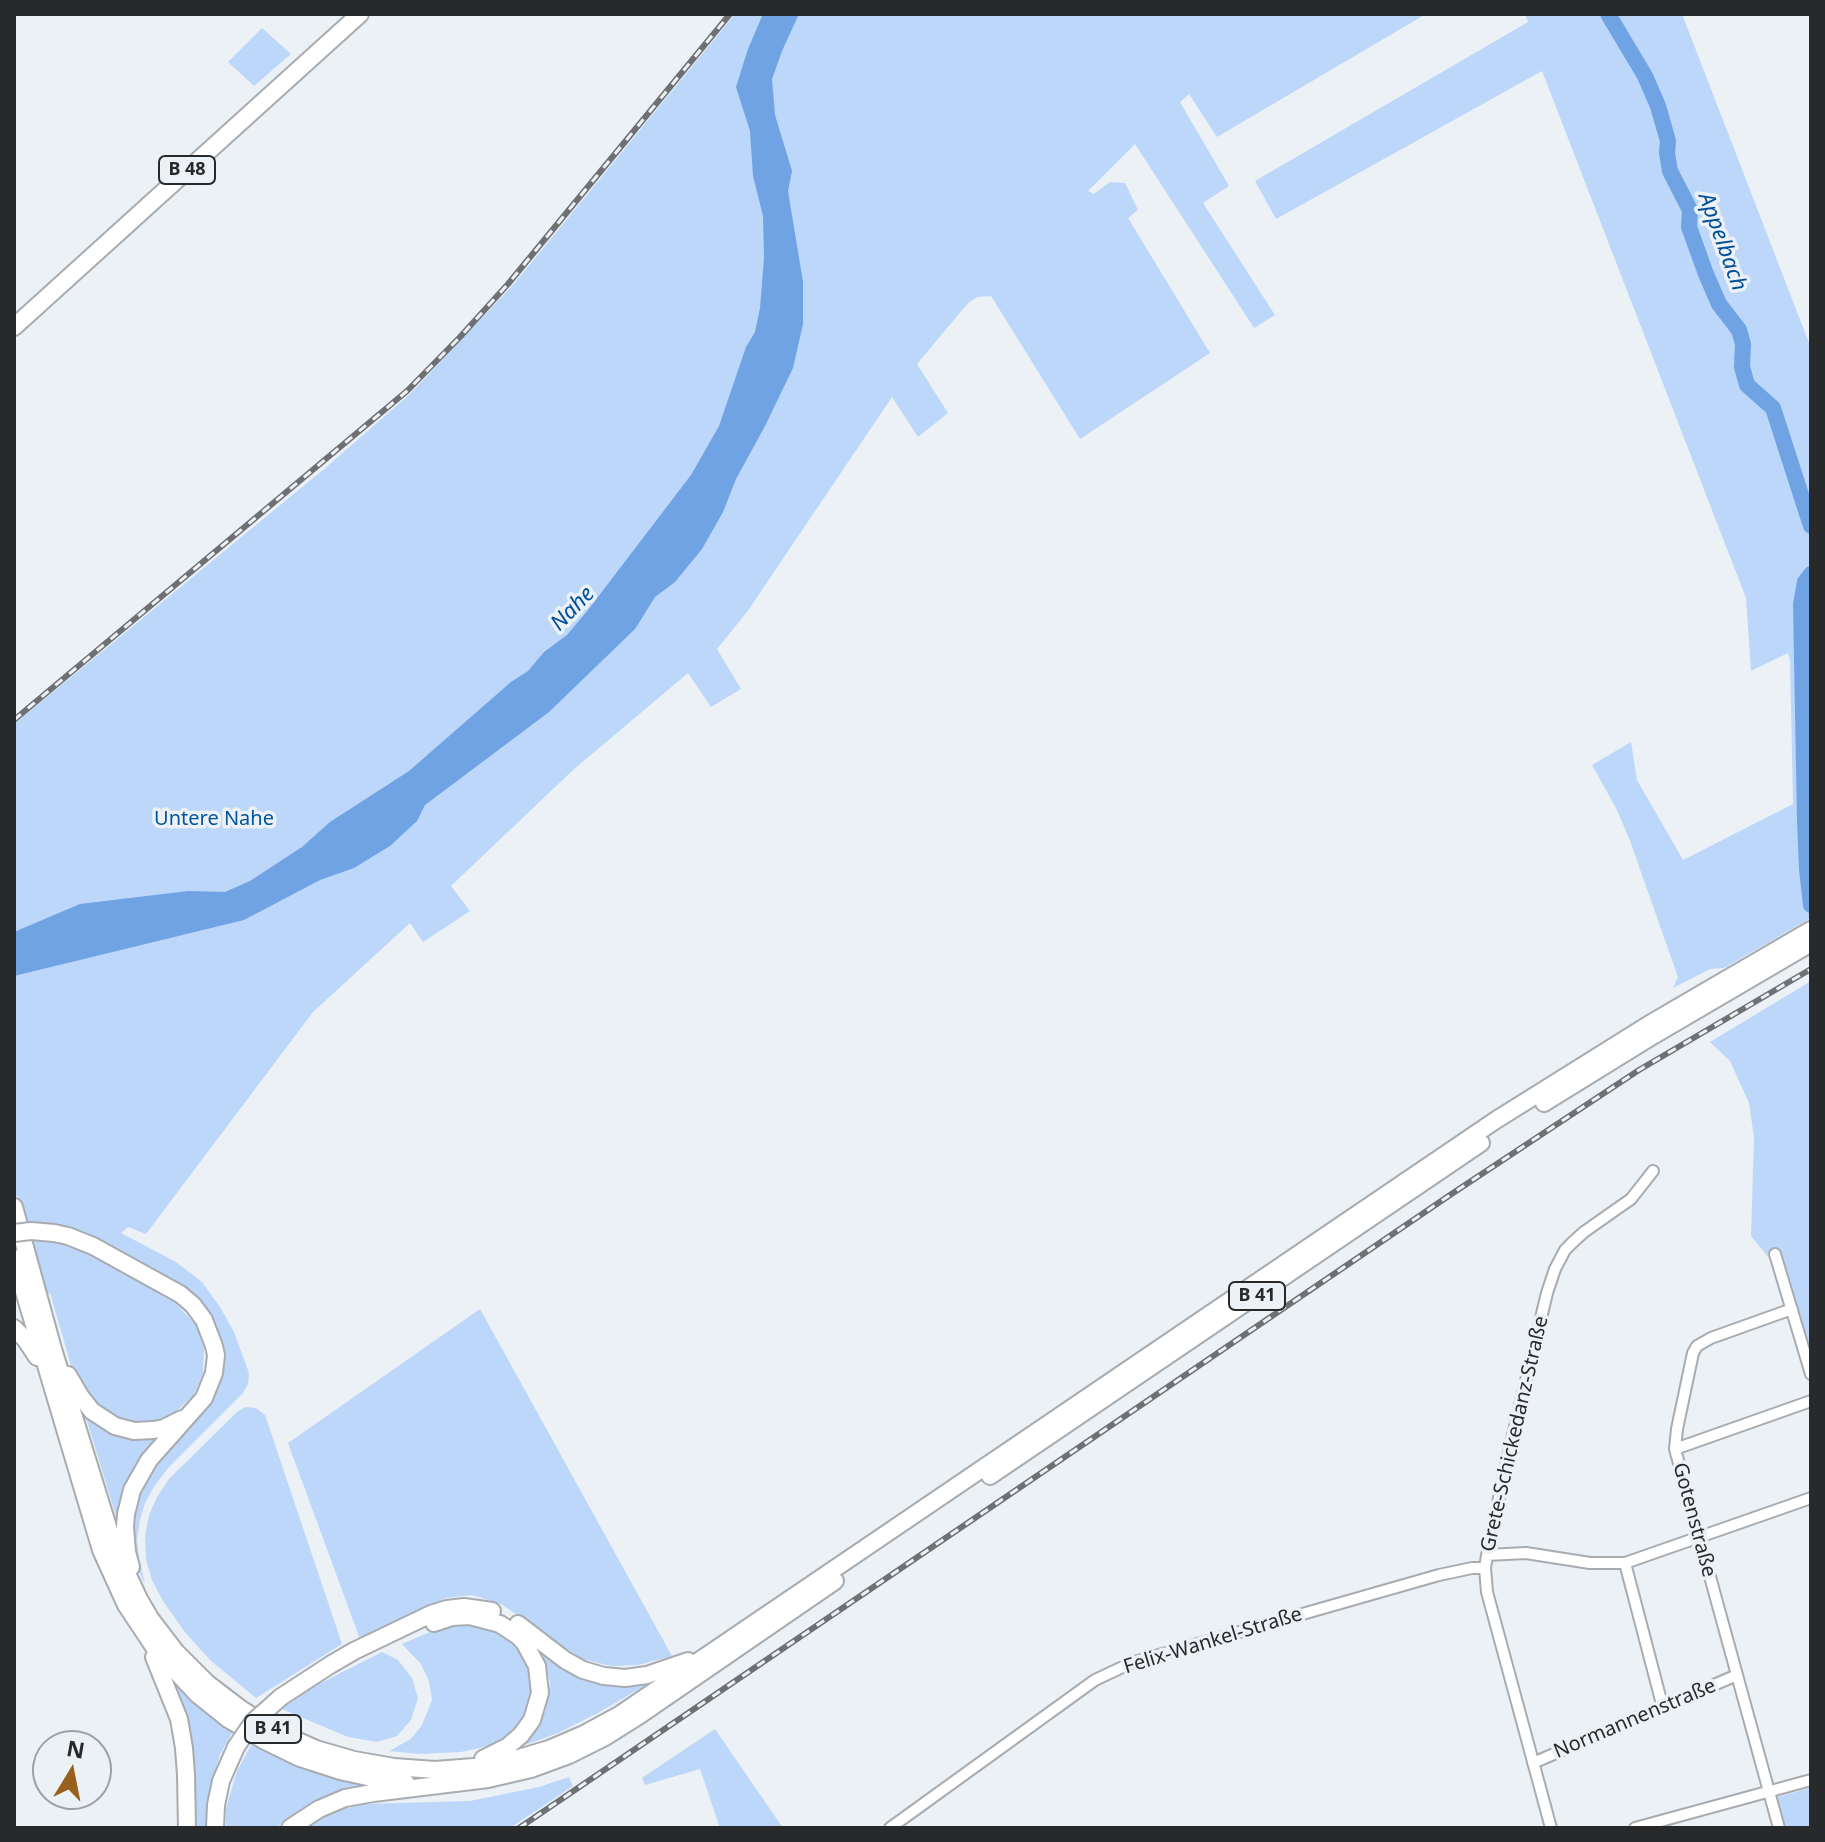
<!DOCTYPE html>
<meta charset="utf-8">
<style>
body{margin:0}
#map{position:relative;width:1825px;height:1842px;overflow:hidden;background:#ecf1f6;font-family:"Noto Sans",sans-serif}
canvas{display:block}
.frame{position:absolute;inset:0;border:16px solid #27292b;pointer-events:none}
.north{position:absolute;left:32px;top:1730px;width:80px;height:80px;box-sizing:border-box;background:#ecf1f6;border:2px solid #9da1a5;border-radius:50%;rotate:10deg;font-size:22px;font-weight:700;line-height:32px;text-align:center;color:#27292b}
.north::after{content:'';display:block;margin:auto;width:28px;height:36px;background:#995f1d;clip-path:polygon(50% 0,100% 100%,50% 72%,0 100%)}
</style>
<div id="map">
<canvas width="1825" height="1842"></canvas>
<div class="frame"></div>
<div class="north">N</div>
</div>
<script>
const c = document.querySelector('canvas').getContext('2d');
c.lineJoin = 'round';
function fillPath(path, color) { c.fillStyle = color; c.fill(path, 'evenodd'); }
const shape = rows => new Path2D(rows.map(r => 'M' + r).join(''));
function trace(path, color, width, dash) { c.strokeStyle = color; c.lineWidth = width; c.lineCap = dash ? 'butt' : 'round'; c.setLineDash(dash || []); c.stroke(path); }
function write(font, color, halo, rows, align = 'center') {
  c.font = font + ' "Noto Sans",sans-serif'; c.lineWidth = 7; c.setLineDash([]); c.textBaseline = 'middle'; c.strokeStyle = halo; c.fillStyle = color; for (const [text, x, y, turn = 0] of rows) {
    c.save(); c.translate(x, y); c.rotate((+turn || 0) * Math.PI / 180); c.textAlign = isNaN(turn) ? turn : align; if (halo) c.strokeText(text, 0, 0); c.fillText(text, 0, 0); c.restore();
  }
}
fillPath(shape([
 [735,14,1426,14,1217,137,1189,94,1180,102,1229,186,1203,203,1275,315,1254,328,1135,144,1088,191,1094,194,1110,182,1125,183,1138,210,1128,218,1210,353,1080,439,991,296,977,297,968,303,917,364,948,413,918,437,892,397,747,612,717,649,741,689,711,707,688,673,573,770,451,886,470,911,423,942,410,923,313,1012,146,1234,128,1227,121,1233,176,1262,202,1282,220,1307,234,1332,249,1373,248,1384,243,1393,169,1467,155,1485,145,1503,140,1520,137,1541,140,1563,145,1584,135,1563,130,1539,139,1486,173,1440,194,1422,212,1398,223,1354,216,1327,203,1306,180,1286,106,1245,93,1257,131,1275,173,1301,197,1326,204,1349,203,1373,194,1395,174,1413,151,1422,128,1423,106,1415,88,1400,72,1369,50,1293,45,1296,14,1187,14,724,324,469,410,394,513,285],
 [1525,14,1682,14,1811,348,1811,918,1724,968,1710,969,1673,988,1678,977,1629,838,1616,808,1592,765,1631,742,1637,780,1683,860,1793,804,1790,659,1788,653,1751,671,1746,598,1542,71,1276,219,1255,181,1528,22],
 [262,28,291,54,254,86,228,62],
 [1811,981,1811,1353,1780,1255,1769,1258,1751,1236,1754,1137,1749,1103,1730,1061,1710,1042],
 [480,1309,672,1656,638,1665,611,1666,582,1659,501,1604,472,1595,446,1598,360,1639,288,1443],
 [246,1407,256,1408,265,1415,342,1644,256,1698,210,1660,184,1631,163,1601,152,1580,146,1560,145,1536,149,1515,157,1497,169,1479,238,1411],
 [83,1408,95,1420,172,1430,119,1526],
 [471,1625,501,1633,519,1648,531,1671,533,1692,521,1722,498,1744,461,1752,419,1754,389,1751,411,1739,422,1725,432,1700,429,1681,421,1664,402,1644,439,1628],
 [382,1652,398,1660,412,1678,418,1698,411,1720,397,1736,377,1742,348,1737,282,1709,309,1689],
 [543,1654,564,1669,595,1681,625,1686,651,1682,598,1713,558,1733,522,1746,538,1728,546,1709,550,1682],
 [168,1675,210,1716,233,1731,220,1755,212,1782,206,1809,206,1828,193,1828],
 [715,1729,783,1828,720,1828,700,1769,645,1785,642,1778],
 [251,1745,327,1777,377,1787,346,1792,316,1802,289,1817,276,1828,226,1828,226,1808,237,1771],
 [569,1777,573,1786,510,1828,301,1828,324,1815,361,1804,470,1801,539,1787],
 [1811,1788,1811,1828,1786,1828,1777,1797]
]), '#bcd7f9');
fillPath(shape([
 [763,14,799,14,782,51,772,79,775,115,792,171,788,191,803,282,803,324,793,368,765,426,736,479,723,512,702,549,675,582,655,597,635,629,549,712,425,805,417,821,390,846,354,868,320,880,244,920,14,976,14,932,80,904,188,891,225,892,250,881,302,847,330,822,409,771,511,682,528,671,544,652,567,635,588,610,691,475,719,426,746,347,755,332,760,308,764,258,763,216,753,176,750,131,736,87,748,49]
]), '#6fa3e3');
trace(shape([
 [1608,14,1645,76,1658,106,1668,141,1667,153,1670,171,1690,210,1689,227,1706,274,1719,304,1739,330,1743,344,1742,367,1747,385,1773,408,1811,526],
 [1811,574,1805,582,1801,604,1805,820,1807,869,1811,905]
]), '#6fa3e3', 16);
const minor = shape([
 [1775,1254,1811,1374],
 [1675,1449,1811,1401],
 [1487,1555,1526,1553,1590,1563,1625,1563,1811,1498],
 [1625,1563,1663,1708],
 [1533,1763,1737,1675],
 [890,1828,1095,1680,1131,1663,1439,1575,1472,1568,1485,1568],
 [1551,1828,1487,1592,1485,1568,1487,1555,1507,1460,1547,1293,1555,1269,1565,1250,1573,1242,1584,1232,1631,1199,1653,1171],
 [1635,1828,1811,1780],
 [1779,1828,1675,1449,1677,1429,1693,1353,1697,1346,1711,1338,1792,1309]
]);
const primary = shape([
 [14,327,360,14],
 [281,1697,330,1665,354,1651,431,1614,447,1609,464,1607,492,1611],
 [186,1775,187,1828],
 [215,1828,216,1805,221,1781,236,1747]
]);
const trunk = shape([
 [1544,1103,1654,1035,1811,943],
 [14,1207,53,1349,113,1543,139,1599,150,1618,176,1652,207,1683,241,1709,278,1732,316,1749,354,1760,394,1767,435,1770,474,1767,512,1760,549,1749,584,1734,619,1715,1496,1120,1648,1025,1811,930],
 [54,1233,68,1236,93,1246,180,1294,193,1305,204,1320,214,1346,216,1355,214,1373,204,1398,149,1460,132,1490,126,1514,125,1527,127,1552,131,1567],
 [14,1258,101,1550,126,1605,156,1650,197,1694,228,1719,263,1740,300,1758,340,1771,381,1780,406,1783],
 [14,1328,25,1339,37,1357],
 [68,1375,81,1397,92,1411,115,1426,134,1431,154,1430,164,1428,182,1419],
 [990,1476,1481,1143],
 [434,1623,452,1617,470,1616,500,1624,518,1636,524,1642,537,1666,540,1693,532,1720,521,1735,507,1747,483,1759],
 [518,1624,565,1660,583,1670,604,1676,625,1678,647,1675,688,1661],
 [154,1657,179,1719,184,1748,186,1775],
 [290,1828,319,1809,345,1798,373,1793,488,1779,531,1769,569,1755,605,1737,640,1715,835,1581]
]);
trace(minor, '#a8acb0', 14);
trace(primary, '#a8acb0', 20);
trace(trunk, '#a8acb0', 20);
trace(minor, '#fff', 10);
trace(primary, '#fff', 16);
trace(trunk, '#fff', 16);
const rail = shape([
 [14,720,407,391,460,337,508,284,730,14],
 [519,1828,1453,1193,1639,1070,1811,969]
]);
trace(rail, '#6e7174', 6);
trace(rail, '#ecf1f6', 3, [9]);
const primaryBridge = shape([
 [236,1747,253,1722,281,1697]
]);
const trunkBridge = shape([
 [14,1233,31,1231,54,1233]
]);
trace(primaryBridge, '#a8acb0', 20, []);
trace(trunkBridge, '#a8acb0', 20, []);
trace(primaryBridge, '#fff', 16);
trace(trunkBridge, '#fff', 16);
for (const [x, y, w] of [
 [187,170,56],
 [1257,1296,56],
 [273,1729,56]
]) { const box = new Path2D(); box.roundRect(x - w / 2, y - 14, w, 28, 6); c.fillStyle = '#ecf1f6'; c.fill(box); trace(box, '#27292b', 2); }
write('bold 18px', '#27292b', null, [
 ["B 48",187,170],
 ["B 41",1257,1296],
 ["B 41",273,1729]
]);
write('20px', '#04539e', '#ecf1f6', [
 ["Untere Nahe",214,819]
]);
write('20px', '#27292b', '#ecf1f6', [
 ["Grete-Schickedanz-Straße",1515,1434,-77],
 ["Gotenstraße",1694,1520,75],
 ["Felix-Wankel-Straße",1213,1641,-17],
 ["Normannenstraße",1635,1719,-23]
]);
write('italic 22px', '#004e99', '#ecf1f6', [
 ["Appelbach",1722,242,70],
 ["Nahe",573,609,-46]
]);
</script>
